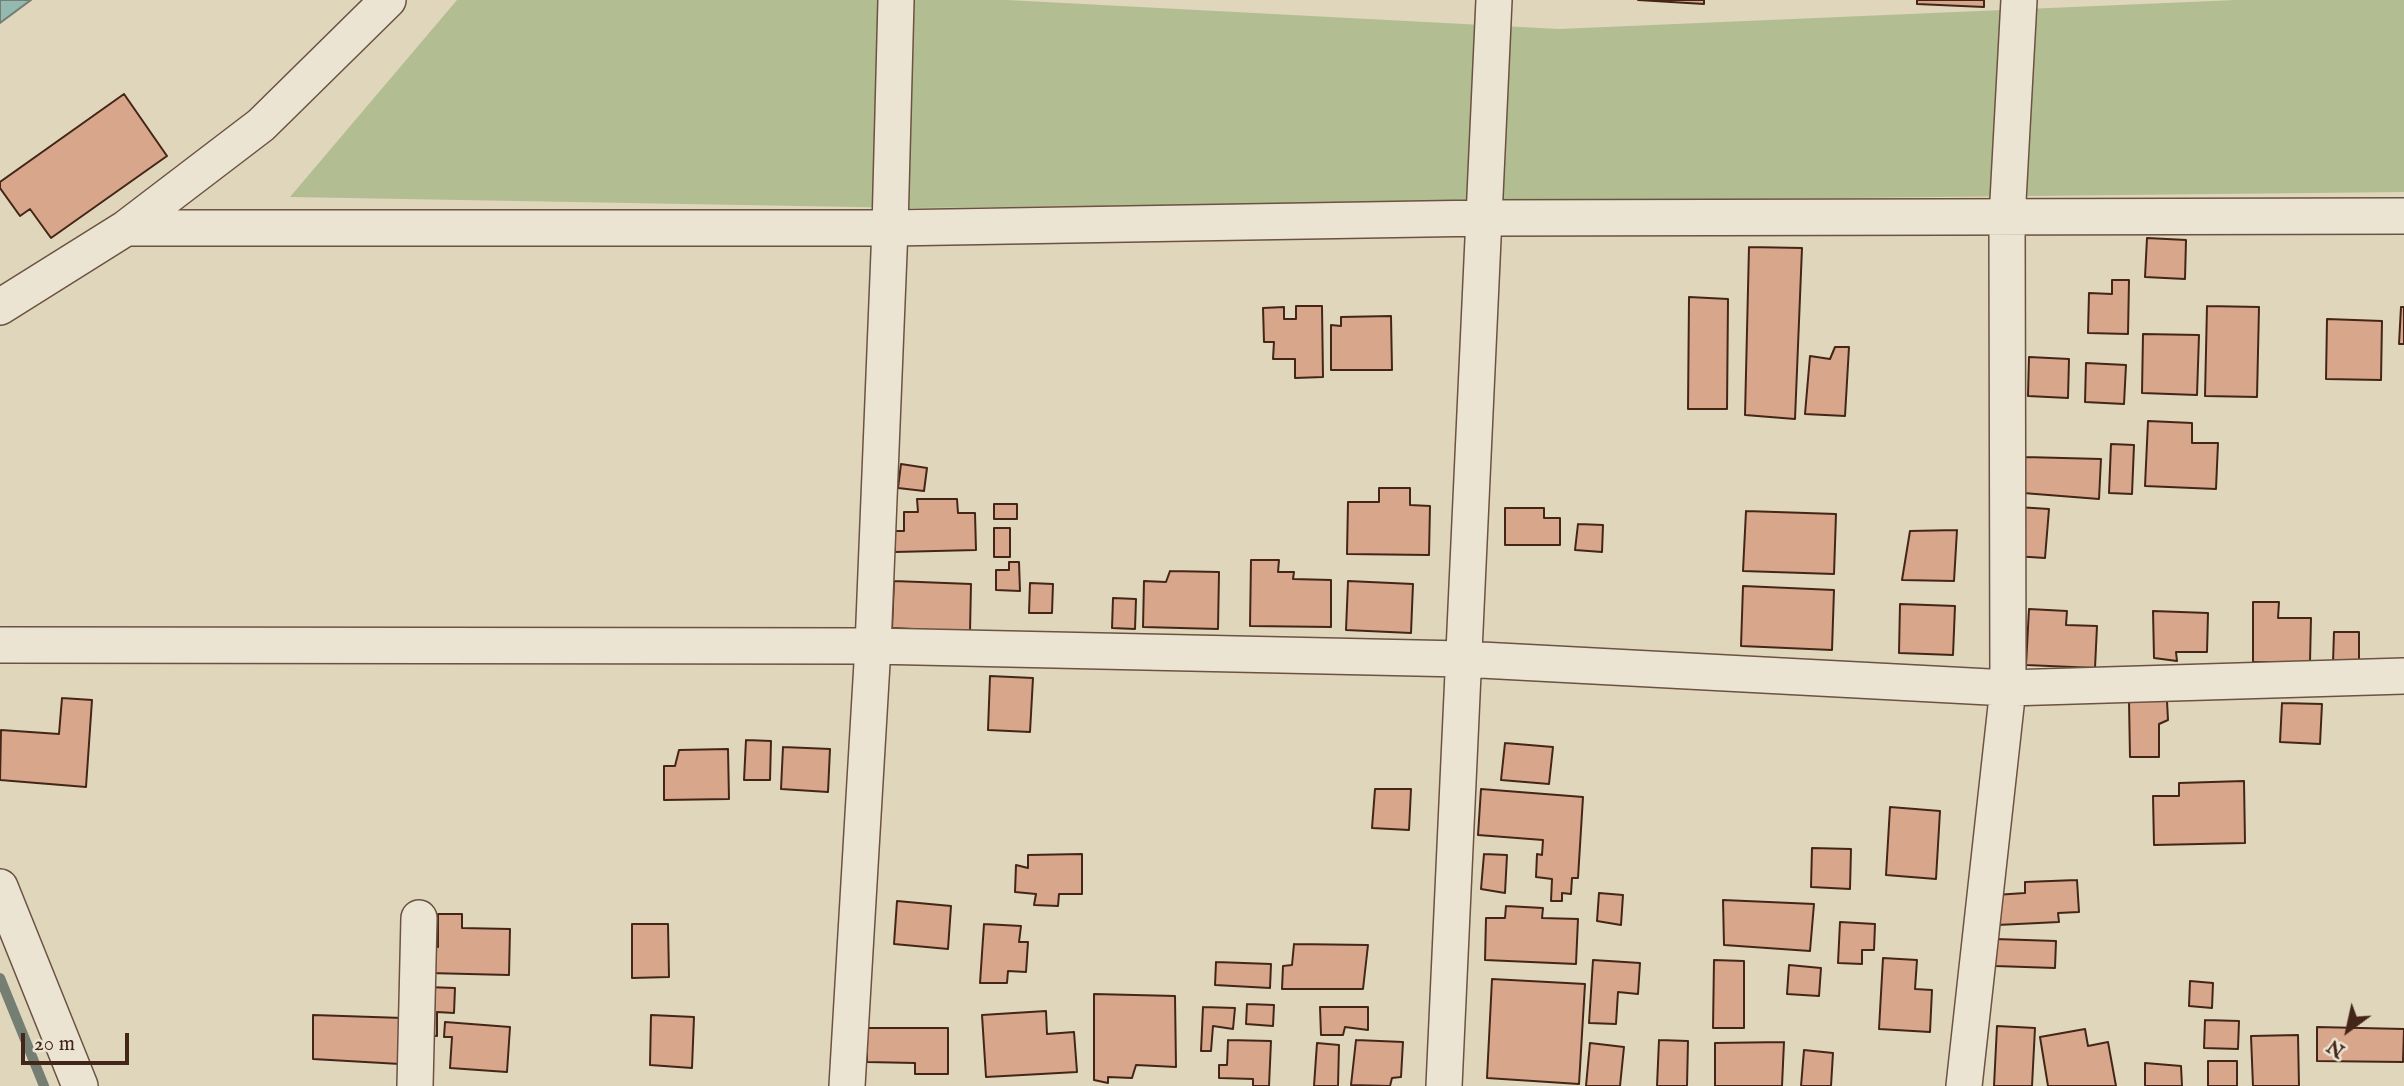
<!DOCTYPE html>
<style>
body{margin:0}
#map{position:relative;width:2404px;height:1086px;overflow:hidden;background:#e0d6bb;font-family:"IM FELL English",serif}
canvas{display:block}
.north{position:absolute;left:2313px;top:995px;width:70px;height:70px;-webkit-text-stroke:5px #ebe4d3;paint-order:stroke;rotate:213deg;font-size:19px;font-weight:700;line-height:28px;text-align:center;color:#442618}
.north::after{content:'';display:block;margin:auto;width:24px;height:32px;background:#442618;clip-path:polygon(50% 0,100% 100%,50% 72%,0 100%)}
.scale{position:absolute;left:21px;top:1033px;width:108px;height:32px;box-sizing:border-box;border:4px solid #442618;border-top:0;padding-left:9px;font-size:21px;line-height:24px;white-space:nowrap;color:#442618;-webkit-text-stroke:5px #ebe4d3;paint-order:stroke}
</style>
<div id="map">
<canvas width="2404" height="1086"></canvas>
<div class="north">N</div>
<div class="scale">20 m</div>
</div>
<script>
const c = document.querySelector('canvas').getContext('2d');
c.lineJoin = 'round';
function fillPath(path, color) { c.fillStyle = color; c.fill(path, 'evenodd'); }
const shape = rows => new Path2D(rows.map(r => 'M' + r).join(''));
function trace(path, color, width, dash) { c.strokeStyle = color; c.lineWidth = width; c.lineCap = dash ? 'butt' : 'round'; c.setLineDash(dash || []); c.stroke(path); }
fillPath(shape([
 [457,0,1007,0,1559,29,2236,0,2404,0,2404,192,912,208,290,197]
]), '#b2be91');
const water = shape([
 [0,0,31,0,0,23,0,0]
]);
fillPath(water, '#94b9b0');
trace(water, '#747e73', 2);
trace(shape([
 [0,978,44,1086]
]), '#747e73', 10);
const building = shape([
 [1638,0,1704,0,1704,4,1638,0],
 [1917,0,1984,0,1984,7,1917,4,1917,0],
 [124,94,167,156,51,238,30,209,20,216,0,188,0,182,124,94],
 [2147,238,2186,240,2185,279,2145,277,2147,238],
 [1749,247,1802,248,1795,419,1745,415,1749,247],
 [2112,280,2129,280,2128,334,2088,333,2089,293,2112,294,2112,280],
 [1689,297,1728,299,1727,409,1688,409,1689,297],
 [1296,306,1322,306,1323,377,1295,378,1295,359,1273,359,1274,342,1264,342,1263,308,1284,307,1284,319,1296,319,1296,306],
 [2207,306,2259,307,2257,397,2205,396,2207,306],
 [2401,307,2404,307,2404,344,2399,344,2401,307],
 [1391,316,1392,370,1331,370,1331,325,1341,326,1341,317,1391,316],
 [2327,319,2382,321,2381,380,2326,379,2327,319],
 [2143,334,2199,335,2197,395,2142,393,2143,334],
 [1835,347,1849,347,1845,416,1805,414,1810,356,1830,359,1835,347],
 [2029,357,2069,359,2068,398,2028,396,2029,357],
 [2086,363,2126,365,2124,404,2085,402,2086,363],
 [2148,421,2192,423,2192,443,2218,443,2216,489,2145,486,2148,421],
 [2111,444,2134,445,2132,494,2109,493,2111,444],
 [2025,457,2101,459,2099,499,2023,493,2025,457],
 [901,464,927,468,924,491,898,488,901,464],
 [1379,488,1410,488,1410,505,1430,506,1429,555,1347,554,1348,502,1379,502,1379,488],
 [917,499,957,499,958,513,975,513,976,550,895,552,894,531,904,531,904,512,918,512,917,499],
 [994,504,1017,504,1017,519,994,519,994,504],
 [2017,507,2049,509,2045,558,2014,556,2017,507],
 [1505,508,1544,508,1544,518,1560,518,1560,545,1505,545,1505,508],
 [1746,511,1836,514,1834,574,1743,571,1746,511],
 [1578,524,1603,525,1602,552,1575,550,1578,524],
 [994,528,1010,528,1010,557,994,557,994,528],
 [1957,530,1954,581,1902,580,1910,531,1957,530],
 [1251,560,1279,560,1278,572,1294,572,1293,579,1331,580,1331,627,1250,626,1251,560],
 [1009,562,1019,562,1020,591,996,590,996,570,1009,570,1009,562],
 [1170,571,1219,572,1218,629,1143,627,1144,581,1166,582,1170,571],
 [894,581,971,584,970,632,892,628,894,581],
 [1348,581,1413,584,1411,633,1346,630,1348,581],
 [1030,583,1053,584,1052,613,1029,613,1030,583],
 [1743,586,1834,590,1832,650,1741,646,1743,586],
 [1113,598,1136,599,1135,629,1112,628,1113,598],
 [2253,602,2279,602,2278,618,2311,618,2310,662,2253,662,2253,602],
 [1900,604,1955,606,1953,655,1899,653,1900,604],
 [2029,609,2067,611,2066,625,2097,626,2095,668,2026,665,2029,609],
 [2153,611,2208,613,2207,652,2176,652,2177,661,2154,658,2153,611],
 [2334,632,2359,632,2359,663,2333,663,2334,632],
 [990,676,1033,678,1030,732,988,730,990,676],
 [62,698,92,700,86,787,0,780,1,730,59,734,62,698],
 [2129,701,2167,701,2168,720,2159,724,2159,757,2130,757,2129,701],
 [2282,703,2322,704,2320,744,2280,742,2282,703],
 [746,740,771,741,770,780,744,780,746,740],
 [1505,743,1553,747,1549,784,1501,780,1505,743],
 [783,747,830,749,828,792,781,789,783,747],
 [728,749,729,799,664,800,664,766,675,766,679,750,728,749],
 [2244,781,2245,843,2154,845,2153,796,2179,796,2179,783,2244,781],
 [1375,789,1411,789,1409,830,1372,828,1375,789],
 [1481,789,1583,797,1578,878,1572,878,1571,894,1562,893,1562,901,1551,901,1552,879,1536,877,1537,854,1542,855,1543,840,1478,835,1481,789],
 [1890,807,1940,811,1936,879,1886,875,1890,807],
 [1812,848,1851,849,1850,889,1811,887,1812,848],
 [1082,854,1082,894,1059,894,1058,906,1034,905,1036,894,1015,892,1016,865,1028,868,1028,855,1082,854],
 [1484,854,1507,855,1505,893,1481,889,1484,854],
 [2077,880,2079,912,2058,913,2059,922,1997,925,1995,895,2025,893,2025,882,2077,880],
 [1599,893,1623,895,1621,925,1597,921,1599,893],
 [1723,900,1814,904,1810,951,1724,945,1723,900],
 [897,901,951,906,948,949,894,944,897,901],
 [1506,906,1543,908,1542,918,1578,919,1576,964,1485,960,1486,918,1505,918,1506,906],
 [438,914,462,914,462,928,510,929,509,975,428,973,429,947,438,947,438,914],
 [1840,922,1875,924,1874,950,1862,950,1862,964,1838,963,1840,922],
 [632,924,668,924,669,977,632,978,632,924],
 [984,924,1021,926,1019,942,1028,942,1026,972,1008,971,1007,983,980,983,984,924],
 [1995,939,2056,941,2055,968,1995,966,1995,939],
 [1294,944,1368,945,1363,989,1282,989,1283,966,1292,965,1294,944],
 [1883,958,1917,960,1915,989,1932,990,1930,1032,1879,1029,1883,958],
 [1593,960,1640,963,1638,994,1618,992,1616,1024,1589,1023,1593,960],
 [1714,960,1744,961,1744,1028,1713,1028,1714,960],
 [1216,962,1271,964,1270,988,1215,985,1216,962],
 [1789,965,1821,968,1819,996,1787,994,1789,965],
 [1492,979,1585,984,1579,1084,1487,1078,1492,979],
 [2190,981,2213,983,2212,1008,2189,1006,2190,981],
 [427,987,455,988,454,1013,437,1012,437,1036,426,1035,427,987],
 [1094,994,1175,996,1176,1067,1136,1065,1132,1078,1108,1077,1108,1083,1094,1080,1094,994],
 [1247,1004,1274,1005,1273,1026,1246,1024,1247,1004],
 [1203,1007,1235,1008,1233,1029,1213,1026,1211,1051,1201,1051,1203,1007],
 [1320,1007,1368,1007,1368,1030,1345,1027,1343,1035,1321,1035,1320,1007],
 [1046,1011,1047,1034,1074,1032,1077,1072,986,1077,982,1015,1046,1011],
 [313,1015,403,1018,400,1064,313,1059,313,1015],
 [651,1015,694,1017,692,1068,650,1065,651,1015],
 [2205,1020,2239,1021,2238,1049,2204,1048,2205,1020],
 [445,1022,510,1027,507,1072,450,1068,452,1037,444,1037,445,1022],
 [1997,1026,2035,1028,2032,1086,1994,1086,1997,1026],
 [2317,1027,2404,1029,2403,1062,2317,1061,2317,1027],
 [867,1028,948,1028,948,1074,915,1074,915,1063,867,1062,867,1028],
 [2085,1029,2088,1046,2108,1042,2116,1086,2048,1086,2040,1037,2085,1029],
 [2298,1035,2299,1086,2253,1086,2251,1036,2298,1035],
 [1228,1040,1271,1041,1269,1086,1253,1086,1253,1079,1219,1078,1219,1065,1227,1065,1228,1040],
 [1356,1040,1403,1042,1401,1077,1392,1078,1390,1086,1351,1085,1356,1040],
 [1659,1040,1688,1041,1687,1086,1657,1086,1659,1040],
 [1784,1042,1782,1086,1715,1086,1715,1043,1784,1042],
 [1317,1043,1339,1045,1338,1086,1314,1086,1317,1043],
 [1590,1043,1624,1047,1620,1086,1586,1086,1590,1043],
 [1804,1050,1833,1053,1831,1086,1801,1086,1804,1050],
 [2208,1061,2237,1061,2237,1086,2208,1086,2208,1061],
 [2145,1063,2181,1066,2182,1086,2145,1086,2145,1063]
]);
fillPath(building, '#d8a68b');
trace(building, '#442618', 2);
const minor = shape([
 [126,228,890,228,1484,218,2404,216],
 [0,307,126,228,261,125,388,0],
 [0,645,873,646,1462,659,2008,688,2404,676],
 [0,887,80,1086],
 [415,1086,419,918],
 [847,1086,873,646,890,228,896,0],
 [1444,1086,1494,0],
 [1964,1086,2008,688,2007,219,2019,0]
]);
trace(minor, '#6b5241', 38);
trace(minor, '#ebe4d3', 35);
</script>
